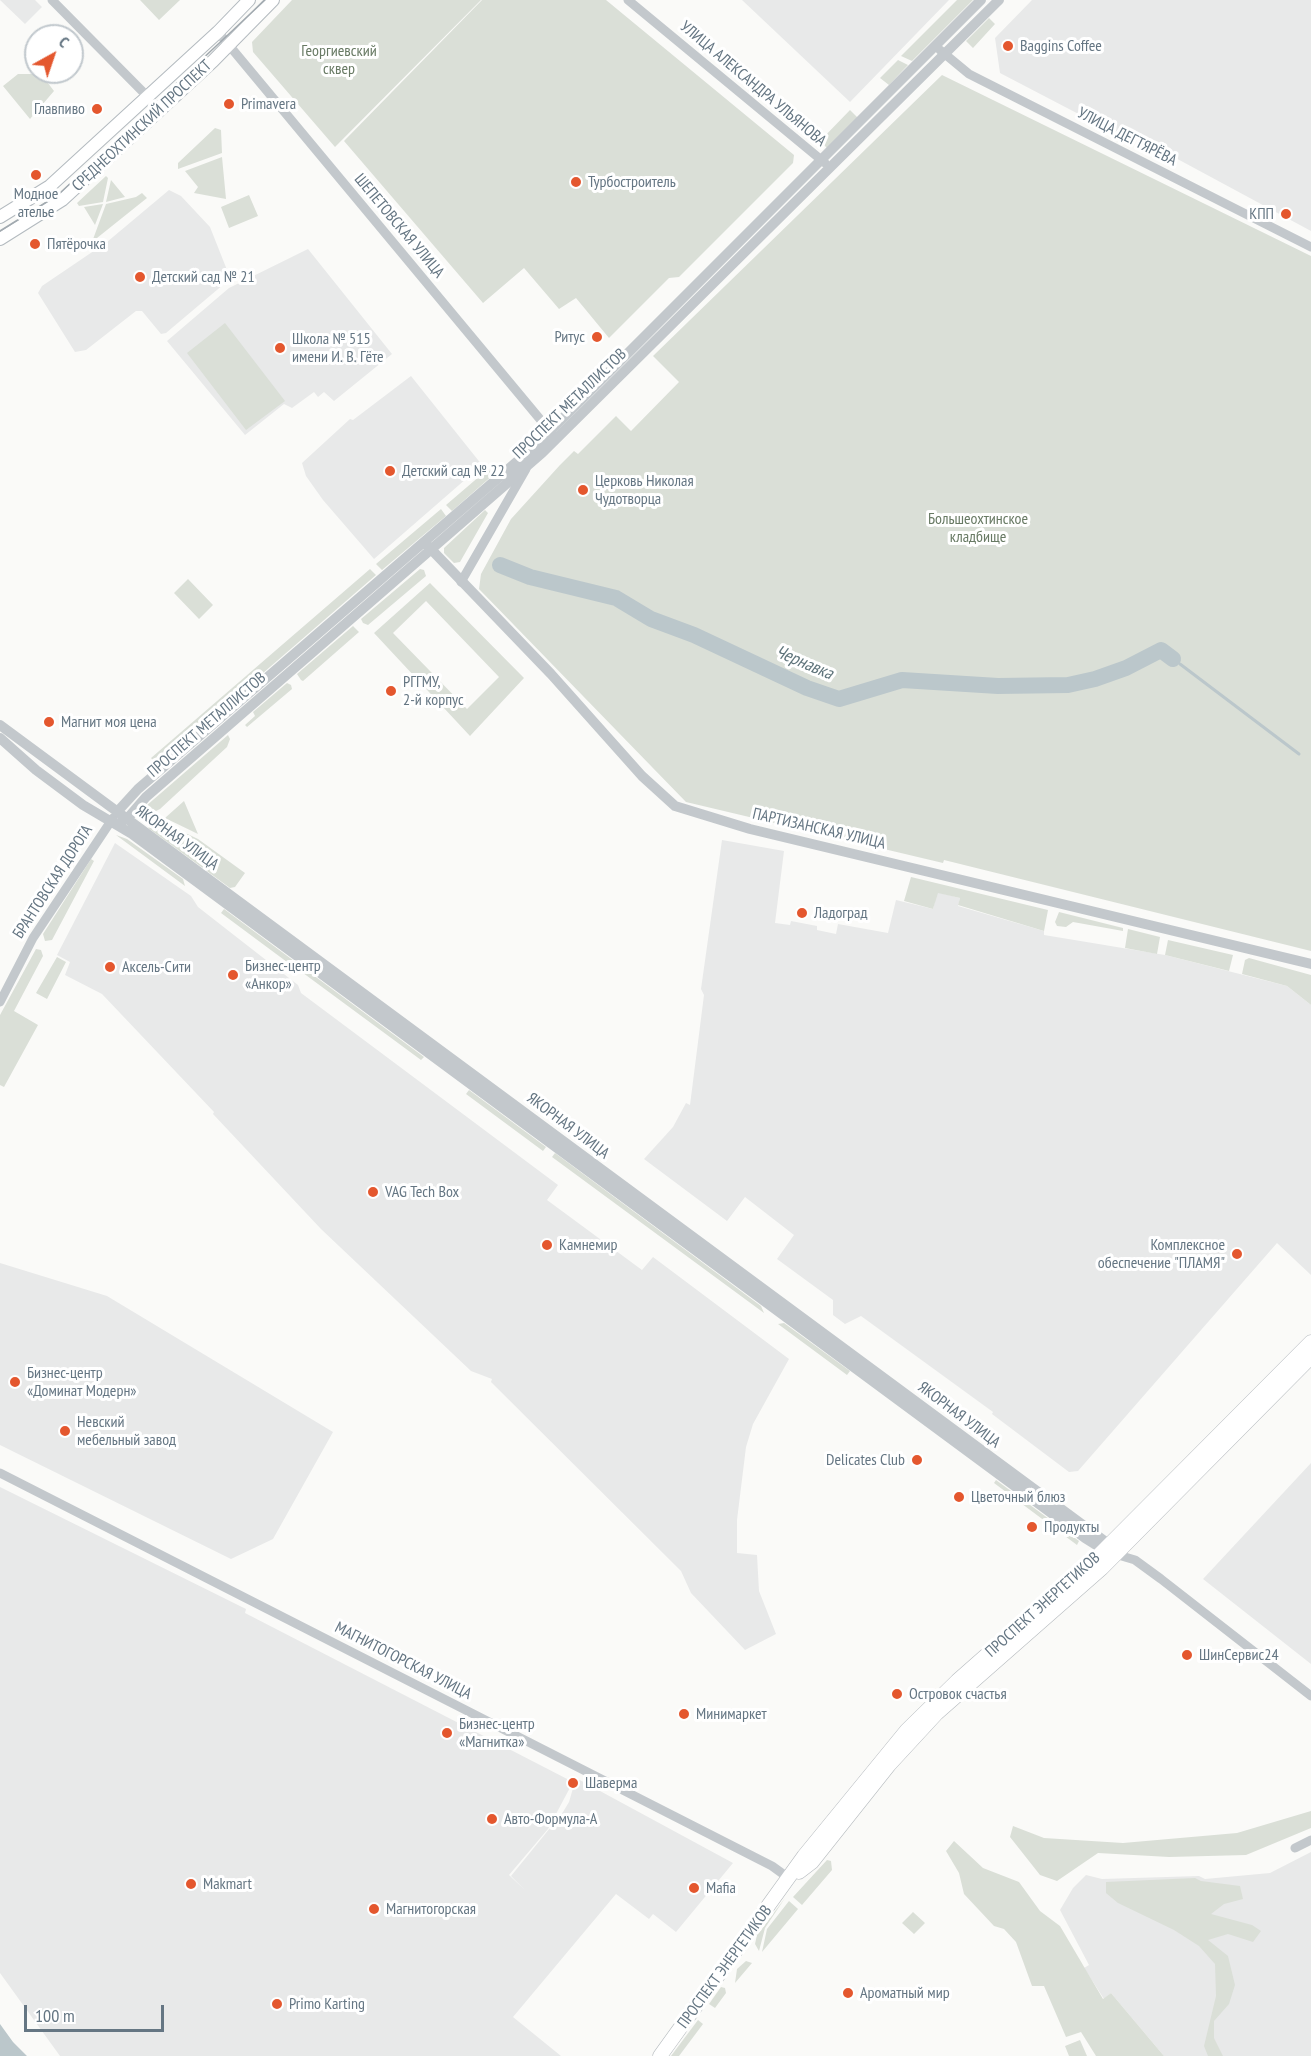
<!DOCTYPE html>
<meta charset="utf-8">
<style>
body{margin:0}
#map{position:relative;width:1311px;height:2056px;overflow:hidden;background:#fafaf8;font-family:"PT Sans Narrow",sans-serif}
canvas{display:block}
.north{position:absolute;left:24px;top:24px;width:60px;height:60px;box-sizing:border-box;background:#fff;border:2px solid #c1c8cd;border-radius:50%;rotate:40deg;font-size:16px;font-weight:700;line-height:24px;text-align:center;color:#657683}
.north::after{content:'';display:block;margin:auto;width:21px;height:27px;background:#e4572e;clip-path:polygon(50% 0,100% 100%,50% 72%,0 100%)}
.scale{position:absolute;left:24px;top:2005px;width:140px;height:27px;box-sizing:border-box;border:3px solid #657683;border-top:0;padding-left:8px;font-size:18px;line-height:21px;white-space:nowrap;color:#657683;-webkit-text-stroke:4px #fff;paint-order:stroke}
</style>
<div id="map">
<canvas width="1311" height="2056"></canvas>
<div class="north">С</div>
<div class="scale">100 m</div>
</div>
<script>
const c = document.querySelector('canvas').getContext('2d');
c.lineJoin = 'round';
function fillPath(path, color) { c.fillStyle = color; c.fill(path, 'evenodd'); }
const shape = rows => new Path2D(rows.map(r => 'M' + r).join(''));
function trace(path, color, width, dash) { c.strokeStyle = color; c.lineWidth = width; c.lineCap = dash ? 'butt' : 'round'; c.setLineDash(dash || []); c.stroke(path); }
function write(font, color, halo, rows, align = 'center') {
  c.font = font + ' "PT Sans Narrow",sans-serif'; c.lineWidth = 6; c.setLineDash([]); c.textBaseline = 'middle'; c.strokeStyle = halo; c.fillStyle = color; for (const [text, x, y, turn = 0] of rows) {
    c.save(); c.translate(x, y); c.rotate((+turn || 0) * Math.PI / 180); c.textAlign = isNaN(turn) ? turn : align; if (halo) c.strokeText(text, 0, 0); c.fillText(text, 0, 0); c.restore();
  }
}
fillPath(shape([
 [0,0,35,0,42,7,25,24],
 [742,0,949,0,850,102],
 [1032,0,1311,0,1311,231,1120,128,1115,133,1000,73,995,38],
 [169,190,181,196,210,227,227,270,224,284,166,333,161,334,142,311,136,311,86,350,75,352,38,293,42,286,107,242],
 [308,249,392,354,334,401,324,392,318,397,314,392,292,408,284,404,245,435,167,341,229,288],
 [411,376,482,465,374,559,323,500,306,476,302,463,350,419,353,420],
 [722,840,784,851,775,923,790,925,791,921,817,926,817,930,836,934,838,924,888,933,896,900,933,909,937,892,960,898,958,906,1044,931,1044,935,1165,955,1287,986,1311,1005,1311,1275,1277,1243,1078,1471,1069,1472,992,1414,993,1412,861,1316,845,1324,833,1315,833,1300,777,1259,794,1235,745,1197,727,1221,644,1159,673,1127,686,1103,690,1105,704,995,701,989],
 [115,843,191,896,198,907,298,985,301,993,558,1185,547,1200,642,1270,653,1257,789,1359,753,1424,746,1447,737,1520,737,1553,757,1555,759,1591,776,1634,745,1650,691,1593,681,1571,491,1382,492,1379,471,1371,321,1229,213,1114,214,1112,102,994,65,975,70,962,57,955],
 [0,1263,107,1296,333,1432,273,1539,231,1559,0,1445],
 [1311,1463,1311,1664,1203,1579],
 [0,1487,246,1609,245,1613,573,1782,548,1829,509,1875,526,1891,511,1876,563,1812,569,1802,576,1778,733,1863,676,1932,653,1914,649,1919,616,1894,513,2017,561,2056,60,2056,0,1973],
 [1311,1852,1311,2056,1164,2056,1111,1993,1104,1999,1084,1968,1089,1965,1060,1910,1073,1888,1086,1875,1102,1879,1199,1876,1205,1879,1270,1873]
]), '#e8e9e9');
fillPath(shape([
 [140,0,180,0,159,20],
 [292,0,481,0,335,147,253,52,252,42],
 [482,0,606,0,794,155,793,163,679,277,669,278,609,338,576,298,559,309,524,268,483,303,344,141],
 [957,0,973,0,912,61,901,56],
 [989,18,995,24,973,48,966,41],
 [898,60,908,65,889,85,880,78],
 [18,74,41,74,54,91,30,119,3,86],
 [942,75,1311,256,1311,951,944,860,943,863,686,802,479,589,481,574,511,519,560,465,574,451,578,454,616,416,631,431,679,382,653,356],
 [850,110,858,118,828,149,820,141],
 [215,128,221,130,222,153,178,169,178,163],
 [222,157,226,199,194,193,198,187,185,171],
 [106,176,108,178,103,202,79,206,77,203],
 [111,180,125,197,106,202],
 [142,193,147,198,92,242,106,204,136,197],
 [249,195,258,216,229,228,221,207],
 [103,204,95,225,84,207],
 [225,323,285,401,246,430,187,353],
 [488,469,493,475,452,511,446,505],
 [441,509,446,516,382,570,376,564],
 [485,510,488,513,460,562,454,563,444,553,444,548],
 [370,569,376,575,157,765,151,758],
 [420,569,424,570,426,576,368,625,363,623,361,619],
 [188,579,213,605,199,619,174,593],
 [430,583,524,678,470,736,374,633],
 [426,601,499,677,467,709,393,633],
 [353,626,359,632,303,681,301,680,297,674],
 [287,683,291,685,292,689,247,727,245,725,255,716,253,712],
 [228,735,230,739,227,747,160,809,156,811,146,806],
 [184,801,198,834,165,818],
 [158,820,198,839,245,873,235,887,230,888,148,828],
 [116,835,127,839,183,879,185,886],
 [91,859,94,861,52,940,45,941,43,934],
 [911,877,1048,910,1044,931,958,905,960,898,938,893,933,909,904,901],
 [224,909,294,961,291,965,221,913],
 [1059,912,1123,928,1123,931,1073,922,1066,927,1057,926,1055,922],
 [1128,929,1160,937,1157,954,1125,948],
 [1168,940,1233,955,1229,971,1165,955],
 [36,949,41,950,43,956,14,1011,38,1025,4,1087,0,1085,0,1015],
 [57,957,66,962,47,999,36,993],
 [1249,958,1311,975,1311,1005,1287,986,1242,974,1245,960],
 [301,966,424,1057,421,1060,299,970],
 [469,1090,546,1147,543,1151,466,1094],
 [555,1153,761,1306,764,1313,552,1157],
 [784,1323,850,1371,847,1375,778,1324],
 [996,1480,1079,1541,1077,1545,994,1483],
 [1311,1811,1311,1828,1246,1855,1169,1857,1098,1853,1057,1881,1040,1875,1010,1837,1013,1826,1044,1838,1123,1843,1237,1833],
 [954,1841,983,1868,1019,1882,1040,1911,1060,1926,1103,1999,1111,1993,1164,2056,1096,2056,1081,2032,1066,2037,1044,1986,1032,1986,1016,1942,1004,1929,994,1926,964,1894,959,1873,946,1851],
 [827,1860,831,1861,832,1870,802,1905,793,1897],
 [1195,1878,1201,1881,1240,1886,1243,1899,1224,1904,1211,1914,1252,1925,1261,1931,1253,1942,1228,1934,1208,1940,1228,1956,1235,1985,1229,2004,1214,2021,1214,2038,1223,2056,1208,2056,1204,2046,1216,1996,1215,1964,1199,1946,1174,1930,1118,1903,1106,1893,1106,1882],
 [785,1898,765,1928,759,1951,755,1944,757,1935],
 [789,1901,798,1909,762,1952,767,1929],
 [913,1912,925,1923,914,1934,902,1923],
 [746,1961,752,1963,735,1983,737,1969],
 [721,1987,725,1988,726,1993,715,2008,709,2004],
 [698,2020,703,2024,679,2056,671,2056],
 [1080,2040,1087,2056,1069,2056,1065,2046]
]), '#dadfd7');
fillPath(shape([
 [0,2024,13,2042,27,2056,0,2056]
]), '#bbc7cb');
trace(shape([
 [1180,664,1299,754]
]), '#bbc7cb', 3);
trace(shape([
 [500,565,530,577,616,598,651,619,694,635,807,688,839,699,902,680,998,686,1068,685,1095,679,1126,668,1161,650,1173,659]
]), '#bbc7cb', 16);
const secondary = shape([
 [0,217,50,186,218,32,249,0],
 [0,239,62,200,213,61,273,0]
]);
const primary = shape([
 [799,1872,812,1862,889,1765,937,1713,1102,1568,1311,1357],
 [660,2056,804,1856,907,1730,957,1681,1092,1562,1311,1342]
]);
trace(secondary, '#b3babf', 14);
trace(primary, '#b5babe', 15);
trace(shape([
 [52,0,148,97],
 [628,0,825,163],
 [218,32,554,436],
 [940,50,969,74,1311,247],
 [461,582,526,469],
 [0,1002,33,938,113,818],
 [0,1473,772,1866,790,1879],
 [1115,1554,1135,1560,1161,1579,1311,1696],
 [1295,1848,1311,1840]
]), '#c3c8cc', 9);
trace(shape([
 [427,545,551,674,642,776,675,806,750,829,1311,964],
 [0,725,1110,1545,1113,1550],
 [0,738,36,770,83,805,132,834,1085,1538,1109,1553],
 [117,812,138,789,535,446,981,0],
 [122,820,127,819,146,797,542,453,999,0]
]), '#c3c8cc', 10);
trace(secondary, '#fff', 12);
trace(primary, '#fff', 14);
trace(shape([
 [0,231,58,195,265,0]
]), '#a2aab0', 1.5);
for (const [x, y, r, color] of [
 [1008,46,6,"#e4572e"],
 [229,104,6,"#e4572e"],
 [97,109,6,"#e4572e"],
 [36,175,6,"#e4572e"],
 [576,182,6,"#e4572e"],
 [1286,214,6,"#e4572e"],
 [35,244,6,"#e4572e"],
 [140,277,6,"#e4572e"],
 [597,337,6,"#e4572e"],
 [280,348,6,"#e4572e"],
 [390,471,6,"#e4572e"],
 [583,490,6,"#e4572e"],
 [391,691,6,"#e4572e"],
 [49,722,6,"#e4572e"],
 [802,913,6,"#e4572e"],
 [110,967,6,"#e4572e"],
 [233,975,6,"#e4572e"],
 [373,1192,6,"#e4572e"],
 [547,1245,6,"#e4572e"],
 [1237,1254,6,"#e4572e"],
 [15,1382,6,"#e4572e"],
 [65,1431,6,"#e4572e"],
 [917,1460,6,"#e4572e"],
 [959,1497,6,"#e4572e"],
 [1032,1527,6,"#e4572e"],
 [1187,1655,6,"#e4572e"],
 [897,1694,6,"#e4572e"],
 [684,1714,6,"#e4572e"],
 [447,1733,6,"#e4572e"],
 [573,1783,6,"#e4572e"],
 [492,1819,6,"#e4572e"],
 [191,1884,6,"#e4572e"],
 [694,1888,6,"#e4572e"],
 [374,1909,6,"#e4572e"],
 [848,1993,6,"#e4572e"],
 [277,2004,6,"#e4572e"]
]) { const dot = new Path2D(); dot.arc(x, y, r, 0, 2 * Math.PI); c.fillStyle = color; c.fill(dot); trace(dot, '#fff', 2); }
write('16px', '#657683', '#fff', [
 ["Baggins Coffee",1020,46],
 ["Primavera",241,104],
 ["Главпиво",85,109,"right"],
 ["Турбостроитель",588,182],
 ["Модное",36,194,"center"],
 ["ателье",36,212,"center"],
 ["КПП",1274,214,"right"],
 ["Пятёрочка",47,244],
 ["Детский сад № 21",152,277],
 ["Ритус",585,337,"right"],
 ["Школа № 515",292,339],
 ["имени И. В. Гёте",292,357],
 ["Детский сад № 22",402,471],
 ["Церковь Николая",595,481],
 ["Чудотворца",595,499],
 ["РГГМУ,",403,682],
 ["2-й корпус",403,700],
 ["Магнит моя цена",61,722],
 ["Ладоград",814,913],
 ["Бизнес-центр",245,966],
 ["«Анкор»",245,984],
 ["Аксель-Сити",122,967],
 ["VAG Tech Box",385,1192],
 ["Камнемир",559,1245],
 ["Комплексное",1225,1245,"right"],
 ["обеспечение \"ПЛАМЯ\"",1225,1263,"right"],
 ["Бизнес-центр",27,1373],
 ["«Доминат Модерн»",27,1391],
 ["Невский",77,1422],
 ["мебельный завод",77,1440],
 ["Delicates Club",905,1460,"right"],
 ["Цветочный блюз",971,1497],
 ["Продукты",1044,1527],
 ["ШинCервис24",1199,1655],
 ["Островок счастья",909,1694],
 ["Минимаркет",696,1714],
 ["Бизнес-центр",459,1724],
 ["«Магнитка»",459,1742],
 ["Шаверма",585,1783],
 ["Авто-Формула-А",504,1819],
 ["Makmart",203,1884],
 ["Mafia",706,1888],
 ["Магнитогорская",386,1909],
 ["Ароматный мир",860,1993],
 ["Primo Karting",289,2004]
], 'left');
write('16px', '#687a64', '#fff', [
 ["Георгиевский",339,51],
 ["сквер",339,69],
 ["Большеохтинское",978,519],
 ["кладбище",978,537]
]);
write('16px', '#657683', '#fff', [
 ["УЛИЦА АЛЕКСАНДРА УЛЬЯНОВА",753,84,40],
 ["СРЕДНЕОХТИНСКИЙ ПРОСПЕКТ",142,126,-43],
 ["УЛИЦА ДЕГТЯРЁВА",1127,137,27],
 ["ШЕПЕТОВСКАЯ УЛИЦА",399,226,50],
 ["ПРОСПЕКТ МЕТАЛЛИСТОВ",570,404,-44],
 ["ПРОСПЕКТ МЕТАЛЛИСТОВ",207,725,-41],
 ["ПАРТИЗАНСКАЯ УЛИЦА",819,829,13],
 ["ЯКОРНАЯ УЛИЦА",177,838,36],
 ["БРАНТОВСКАЯ ДОРОГА",53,882,-57],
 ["ЯКОРНАЯ УЛИЦА",568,1126,37],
 ["ЯКОРНАЯ УЛИЦА",959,1415,37],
 ["ПРОСПЕКТ ЭНЕРГЕТИКОВ",1043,1605,-42],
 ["МАГНИТОГОРСКАЯ УЛИЦА",403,1661,27],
 ["ПРОСПЕКТ ЭНЕРГЕТИКОВ",725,1967,-54]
]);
write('italic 18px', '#60757c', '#fff', [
 ["Чернавка",804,663,23]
]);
</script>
